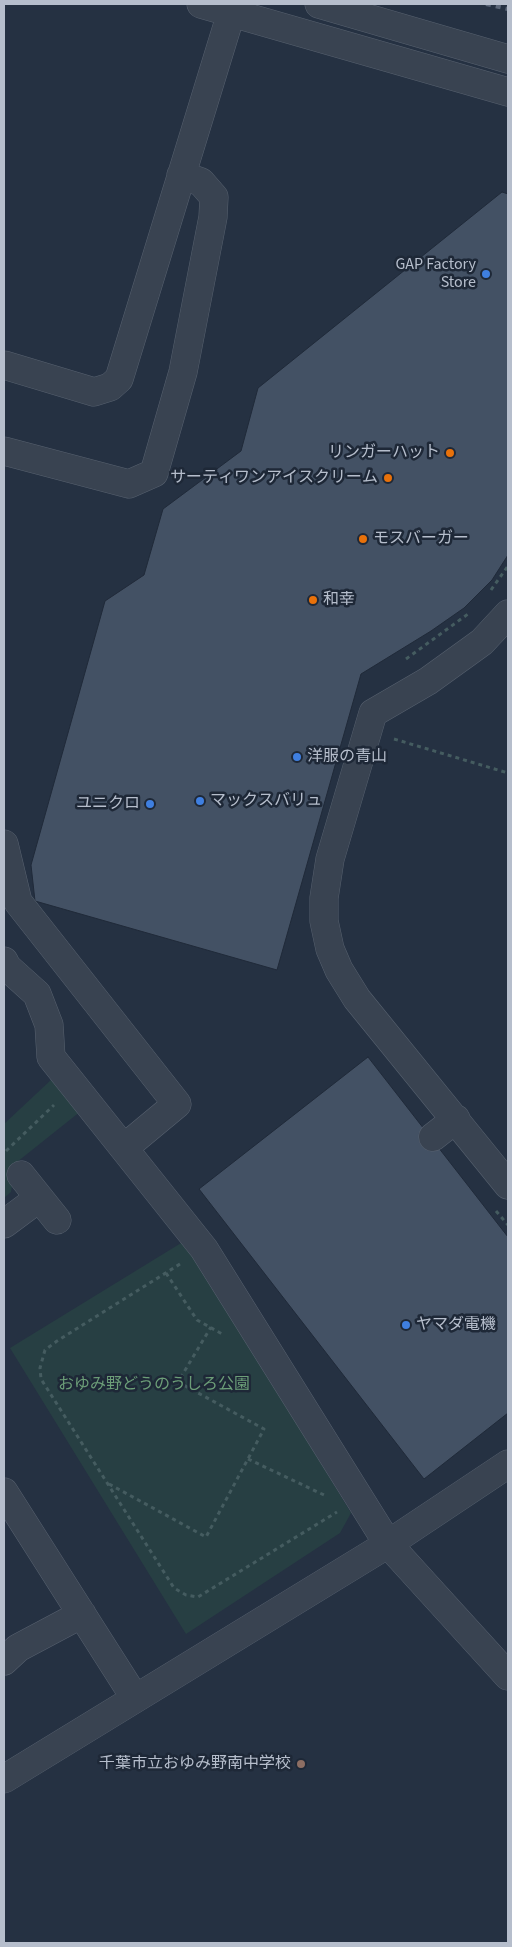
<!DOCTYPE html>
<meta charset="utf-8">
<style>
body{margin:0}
#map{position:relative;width:512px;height:1947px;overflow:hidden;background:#253142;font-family:"Source Sans 3",sans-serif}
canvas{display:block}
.frame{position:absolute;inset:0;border:5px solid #b6becc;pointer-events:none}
</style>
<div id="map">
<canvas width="512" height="1947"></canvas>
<div class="frame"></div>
</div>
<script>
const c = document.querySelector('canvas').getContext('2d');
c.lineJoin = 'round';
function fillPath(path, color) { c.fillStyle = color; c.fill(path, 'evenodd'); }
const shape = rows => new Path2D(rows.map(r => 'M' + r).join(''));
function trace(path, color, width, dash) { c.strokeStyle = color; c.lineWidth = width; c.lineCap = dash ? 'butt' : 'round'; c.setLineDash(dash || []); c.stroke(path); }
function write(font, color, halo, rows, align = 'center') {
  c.font = font + ' "Source Sans 3","Noto Sans JP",sans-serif'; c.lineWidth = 5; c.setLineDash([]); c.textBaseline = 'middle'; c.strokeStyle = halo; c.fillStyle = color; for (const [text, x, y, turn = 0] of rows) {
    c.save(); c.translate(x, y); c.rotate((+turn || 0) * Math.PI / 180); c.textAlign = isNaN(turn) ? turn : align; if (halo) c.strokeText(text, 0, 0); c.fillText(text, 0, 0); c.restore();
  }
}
fillPath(shape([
 [52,1079,81,1111,7,1170,13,1180,11,1192,4,1198,4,1124],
 [186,1240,351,1513,340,1533,186,1634,10,1348]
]), '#273f43');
const building = shape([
 [502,192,508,194,508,555,492,580,464,608,431,631,361,674,277,970,35,901,31,865,105,601,144,575,163,509,241,451,258,388,502,192],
 [368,1057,508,1237,508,1413,424,1479,199,1189,368,1057]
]);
fillPath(building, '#435164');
trace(building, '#202a39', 1);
const minor = shape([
 [201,4,508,92],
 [319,4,508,59],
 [4,365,94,392,110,387,119,379,234,4],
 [4,451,129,484,154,473,183,372,213,217,214,197,201,182,181,175],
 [508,614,482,642,471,650,428,681,373,713,330,859,324,898,324,921,330,949,339,970,357,999,508,1185],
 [4,844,18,902,177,1104,124,1148],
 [4,961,7,967,37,994,49,1025,51,1057,204,1249,388,1544,508,1676],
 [433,1137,456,1119],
 [21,1175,57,1220],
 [4,1224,39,1198],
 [4,1492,135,1698],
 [4,1661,18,1648,82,1614],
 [4,1779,388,1544,508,1464]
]);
trace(minor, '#57616f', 29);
trace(shape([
 [491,590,508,566],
 [406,659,468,614],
 [394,739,508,773],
 [6,1151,54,1105],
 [496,1211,508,1225],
 [180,1264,57,1341,45,1350,40,1368,41,1379,174,1588,186,1595,198,1597,337,1512],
 [166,1273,197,1320,224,1335],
 [248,1459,324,1495],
 [109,1484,206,1537,264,1429,178,1382,211,1327]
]), '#455c60', 3, [4, 4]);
trace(minor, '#394351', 28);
trace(shape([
 [486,4,508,9]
]), '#5b6779', 4, [5, 5]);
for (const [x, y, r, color] of [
 [486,274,5,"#3f7fe0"],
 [450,453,5,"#e8710a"],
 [388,478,5,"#e8710a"],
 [363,539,5,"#e8710a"],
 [313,600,5,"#e8710a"],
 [297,757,5,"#3f7fe0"],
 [200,801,5,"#3f7fe0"],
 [150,804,5,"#3f7fe0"],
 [406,1325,5,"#3f7fe0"],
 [301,1764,5,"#8d6e63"]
]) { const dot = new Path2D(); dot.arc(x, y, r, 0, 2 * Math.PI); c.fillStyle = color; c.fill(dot); trace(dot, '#1e2837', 2); }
write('16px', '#b6becc', '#1e2837', [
 ["GAP Factory",476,265],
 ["Store",476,283],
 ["リンガーハット",440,453],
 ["サーティワンアイスクリーム",378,478],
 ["モスバーガー",373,539,"left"],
 ["和幸",323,600,"left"],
 ["洋服の青山",307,757,"left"],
 ["マックスバリュ",210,801,"left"],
 ["ユニクロ",140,804],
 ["ヤマダ電機",416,1325,"left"],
 ["千葉市立おゆみ野南中学校",291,1764]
], 'right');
write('16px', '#6c9e78', '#1e2837', [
 ["おゆみ野どうのうしろ公園",154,1385]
]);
</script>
